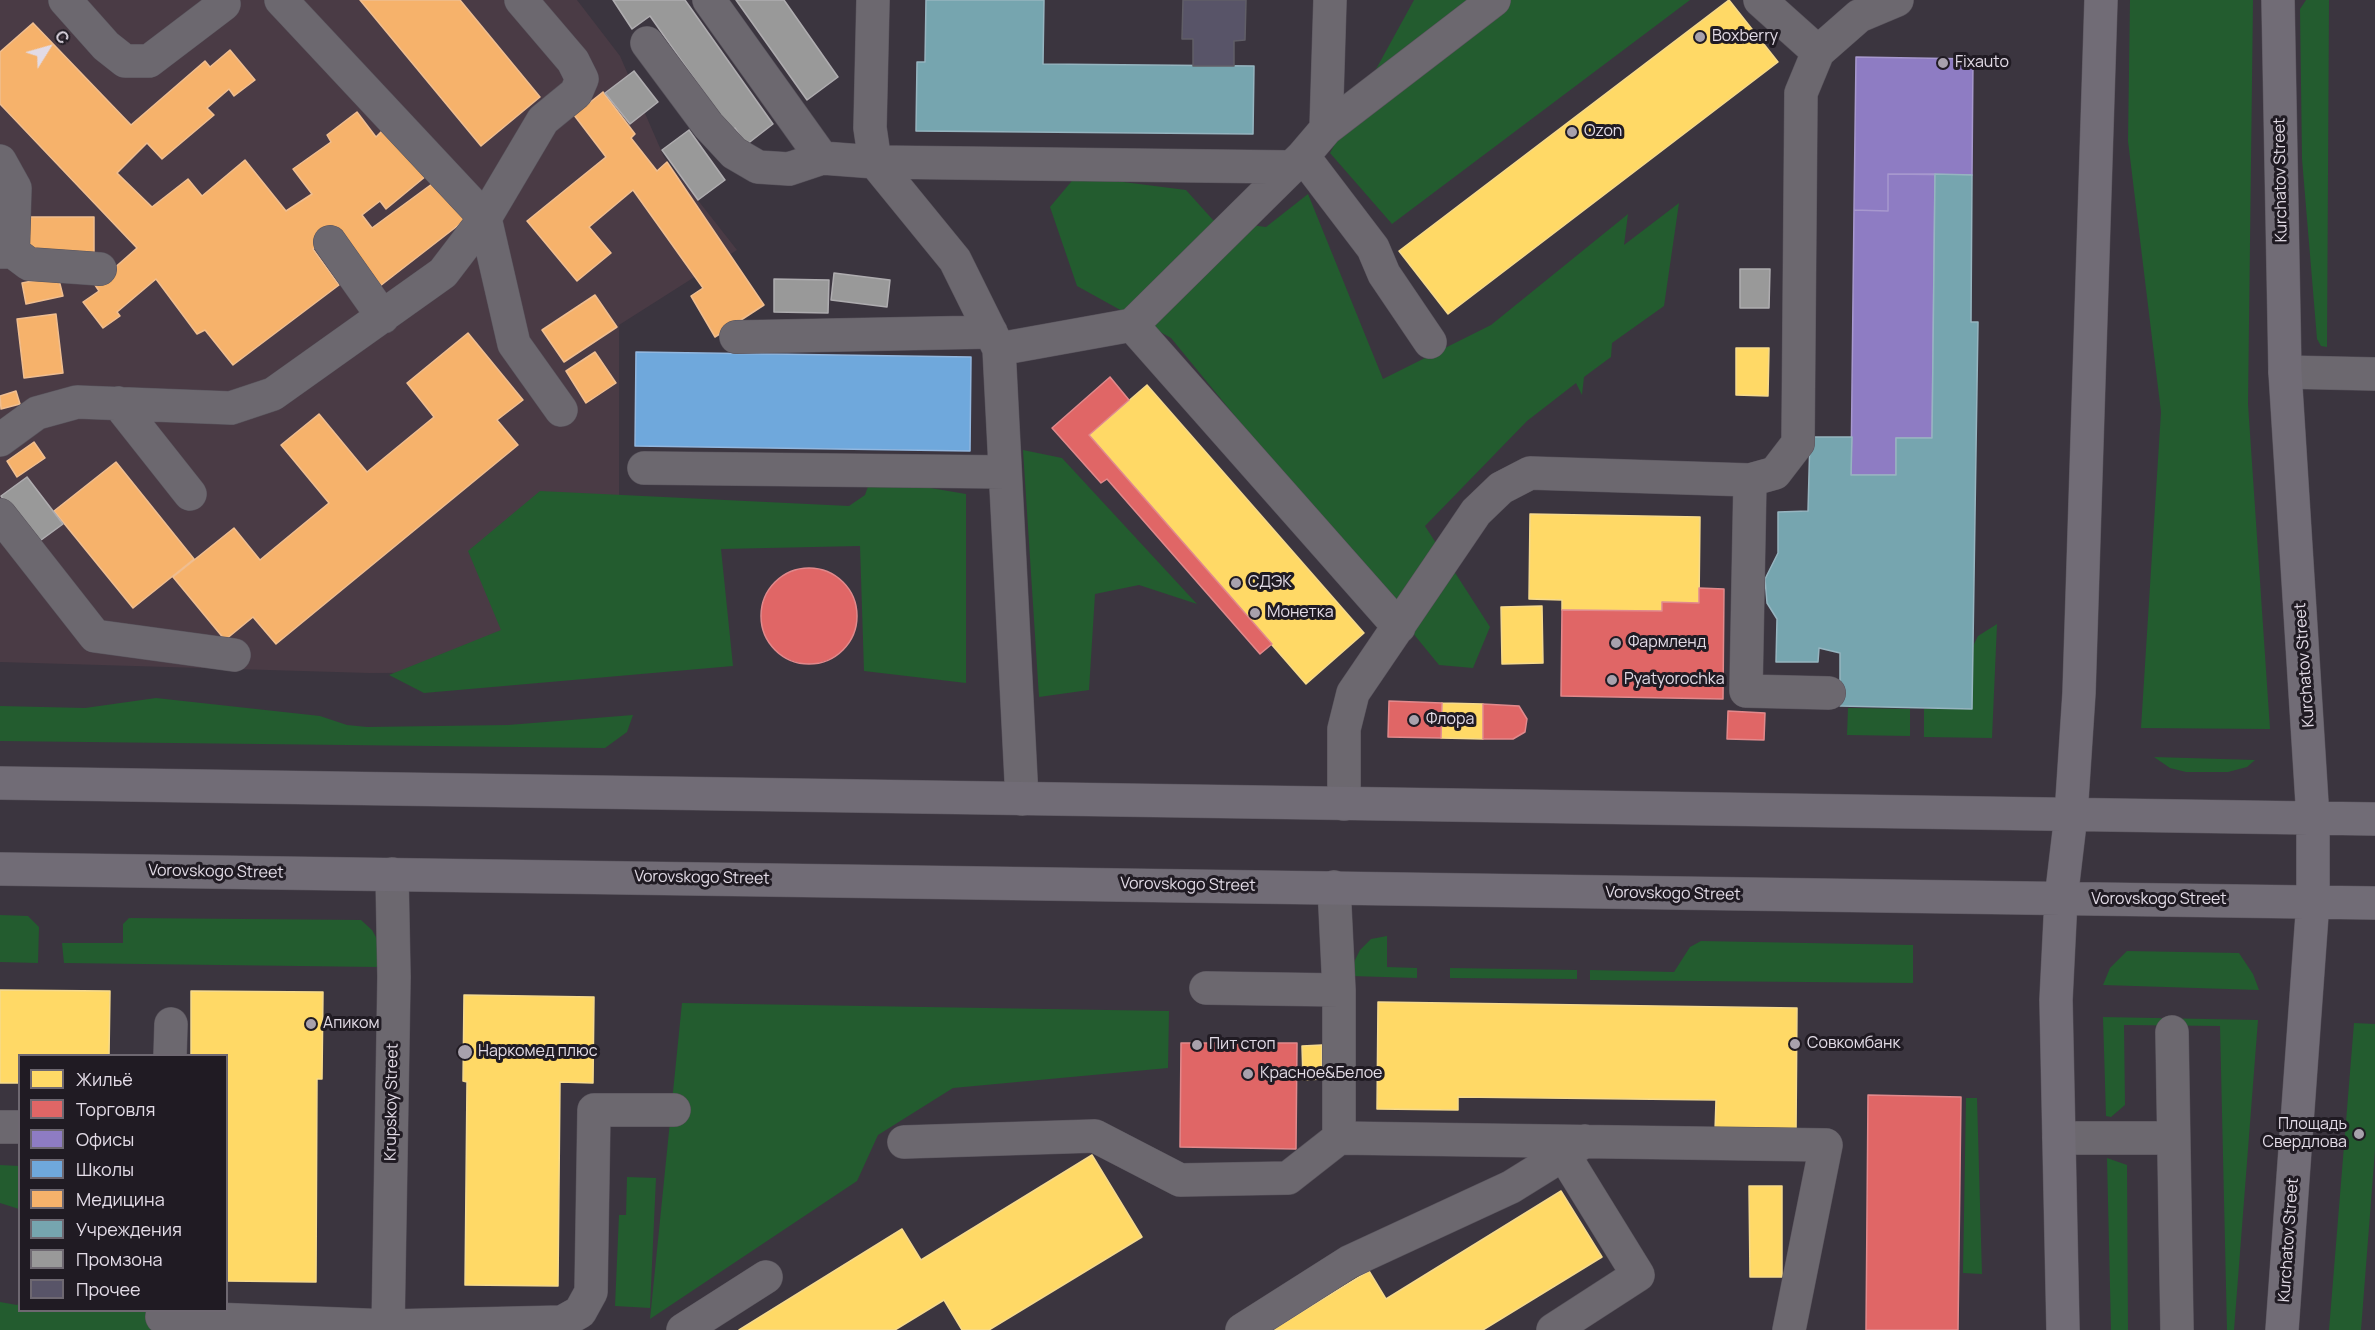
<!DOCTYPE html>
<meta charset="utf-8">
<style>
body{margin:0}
#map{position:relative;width:2375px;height:1330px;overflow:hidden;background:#3b353f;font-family:Manrope,sans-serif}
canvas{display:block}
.legend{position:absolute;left:18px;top:1054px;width:210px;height:258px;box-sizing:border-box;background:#201b23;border:2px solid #6e6871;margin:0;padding:8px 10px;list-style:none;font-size:18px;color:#e2dbe6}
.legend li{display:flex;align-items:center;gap:12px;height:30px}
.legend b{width:30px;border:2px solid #6e6871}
.north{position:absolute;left:18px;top:18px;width:60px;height:60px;-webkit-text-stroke:4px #201b23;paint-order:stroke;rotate:53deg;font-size:16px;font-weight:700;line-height:24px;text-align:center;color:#e2dbe6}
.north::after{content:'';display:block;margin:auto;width:21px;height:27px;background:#e2dbe6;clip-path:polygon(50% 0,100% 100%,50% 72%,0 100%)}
</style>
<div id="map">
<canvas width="2375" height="1330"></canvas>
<ul class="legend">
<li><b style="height:16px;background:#ffd966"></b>Жильё</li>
<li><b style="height:16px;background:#e06666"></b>Торговля</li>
<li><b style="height:16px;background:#8e7cc3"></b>Офисы</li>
<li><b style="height:16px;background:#6fa8dc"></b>Школы</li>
<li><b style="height:16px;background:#f6b26b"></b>Медицина</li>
<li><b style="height:16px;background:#76a5af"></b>Учреждения</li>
<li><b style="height:16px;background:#999"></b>Промзона</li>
<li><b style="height:16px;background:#585468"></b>Прочее</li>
</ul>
<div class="north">С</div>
</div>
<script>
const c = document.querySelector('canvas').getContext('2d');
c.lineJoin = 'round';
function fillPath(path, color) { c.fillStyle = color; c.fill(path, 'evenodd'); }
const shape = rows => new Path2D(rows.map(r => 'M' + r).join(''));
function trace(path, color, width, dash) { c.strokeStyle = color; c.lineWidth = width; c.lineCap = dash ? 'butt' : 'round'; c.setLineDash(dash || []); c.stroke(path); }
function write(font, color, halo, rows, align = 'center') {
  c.font = font + ' Manrope,sans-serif'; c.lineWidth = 6; c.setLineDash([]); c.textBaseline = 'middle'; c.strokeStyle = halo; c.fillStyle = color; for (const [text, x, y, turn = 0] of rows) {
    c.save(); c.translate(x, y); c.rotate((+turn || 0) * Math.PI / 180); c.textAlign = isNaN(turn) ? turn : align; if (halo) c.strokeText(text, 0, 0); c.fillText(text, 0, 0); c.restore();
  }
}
fillPath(shape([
 [0,0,577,0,620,56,664,157,737,250,619,325,619,672,369,673,0,662]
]), '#4a3b45');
fillPath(shape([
 [1414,0,1690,0,1392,224,1330,153],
 [2130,0,2253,0,2248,404,2270,729,2141,728,2161,412,2128,141],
 [2306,0,2329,0,2327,347,2321,346,2317,339,2302,159,2300,9],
 [1076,176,1186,190,1213,220,1266,227,1308,194,1383,379,1491,325,1628,214,1624,245,1679,203,1664,306,1612,343,1611,357,1584,377,1582,395,1576,383,1527,421,1425,526,1490,627,1473,668,1439,665,1171,338,1077,286,1050,207],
 [1023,450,1062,458,1197,604,1139,585,1095,594,1089,690,1039,697],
 [871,478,966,494,966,683,864,671,860,546,721,549,733,666,424,693,389,675,501,630,468,551,540,491,849,506,865,495],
 [1997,624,1992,738,1924,737,1924,709,1972,709,1973,646,1978,636],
 [156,698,320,716,347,725,367,727,508,725,633,715,627,732,605,748,0,741,0,706,85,708],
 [1848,708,1910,709,1910,736,1847,735],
 [2154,757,2255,760,2247,767,2228,772,2186,772,2170,768],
 [0,915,28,916,39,927,38,963,0,962],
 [129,918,361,920,372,930,377,939,377,967,64,963,62,943,123,943,123,924],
 [1387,936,1387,967,1417,968,1417,978,1351,976,1351,968,1360,950,1371,939],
 [1701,941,1913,945,1913,983,1590,980,1590,970,1674,972,1690,947],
 [2127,951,2239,953,2253,974,2259,990,2103,985,2110,968],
 [1450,968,1577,970,1577,979,1450,978],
 [682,1003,1169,1011,1168,1068,953,1088,878,1135,857,1181,650,1319],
 [2103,1017,2258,1020,2234,1330,2227,1330,2220,1026,2124,1025,2125,1105,2111,1117,2106,1116],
 [2354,1023,2375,1024,2375,1150,2361,1330,2329,1330],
 [1966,1098,1977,1098,1982,1274,1963,1273],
 [2107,1158,2127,1165,2128,1330,2111,1330],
 [0,1165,19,1166,19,1209,0,1203],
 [627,1177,656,1178,650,1308,615,1306,619,1215,626,1215],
 [0,1302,17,1305,19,1303,20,1310,170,1311,193,1330,0,1330]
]), '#235c2f');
const homes = shape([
 [1729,0,1778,62,1448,314,1399,251,1729,0],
 [1736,348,1769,348,1768,396,1736,395,1736,348],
 [1147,385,1364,633,1306,684,1089,435,1147,385],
 [1530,514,1700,517,1699,603,1662,602,1662,611,1562,610,1562,600,1529,599,1530,514],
 [1542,606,1543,663,1502,664,1501,607,1542,606],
 [1442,703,1483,704,1483,739,1441,738,1442,703],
 [0,990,110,991,109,1056,20,1056,20,1083,0,1083,0,990],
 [191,991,323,992,322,1079,317,1079,316,1282,226,1281,226,1056,191,1056,191,991],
 [464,995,594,997,593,1083,560,1082,558,1286,465,1285,467,1082,463,1081,464,995],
 [1378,1002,1797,1008,1796,1133,1715,1131,1716,1100,1458,1097,1458,1110,1377,1109,1378,1002],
 [1322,1045,1322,1079,1303,1080,1302,1046,1322,1045],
 [1092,1155,1142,1237,989,1330,962,1330,944,1300,895,1330,739,1330,902,1229,921,1260,1092,1155],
 [1749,1186,1782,1186,1782,1277,1750,1277,1749,1186],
 [1561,1191,1602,1257,1483,1330,1272,1330,1369,1271,1386,1299,1561,1191]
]);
fillPath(homes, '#ffd966');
trace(homes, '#f6da8c', 1.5);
const shops = shape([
 [1110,377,1129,400,1089,435,1272,644,1260,654,1107,479,1101,483,1052,428,1110,377],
 '761 616a48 48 0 1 1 96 0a48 48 0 1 1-96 0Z',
 [1699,588,1724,589,1723,699,1561,696,1562,610,1662,611,1662,602,1699,603,1699,588],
 [1389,701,1442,703,1441,738,1388,737,1389,701],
 [1483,704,1519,706,1527,719,1525,732,1513,739,1483,739,1483,704],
 [1728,711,1765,713,1764,740,1727,739,1728,711],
 [1181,1043,1297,1043,1296,1149,1180,1147,1181,1043],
 [1868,1095,1961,1097,1958,1330,1866,1330,1868,1095]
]);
fillPath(shops, '#e06666');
trace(shops, '#e1898c', 1.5);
const offices = shape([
 [1856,57,1973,59,1972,175,1888,174,1888,211,1854,210,1856,57],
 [1888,174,1935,174,1932,438,1896,438,1896,475,1851,475,1854,210,1888,211,1888,174]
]);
fillPath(offices, '#8e7cc3');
trace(offices, '#a798ce', 1.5);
const schools = shape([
 [636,352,971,357,970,451,635,446,636,352]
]);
fillPath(schools, '#6fa8dc');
trace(schools, '#92b7df', 1.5);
const health = shape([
 [360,0,460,0,540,97,481,146,360,0],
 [33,23,131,125,205,61,210,67,230,50,255,80,234,96,229,89,207,108,214,115,162,159,147,143,117,173,152,207,188,179,202,196,245,160,286,211,312,194,293,169,331,142,327,135,357,112,376,137,386,127,426,176,386,209,380,201,362,215,372,228,436,181,465,220,380,286,338,230,313,249,339,285,233,365,205,330,197,334,156,279,117,312,120,316,103,328,83,302,99,291,95,285,137,248,0,104,0,52,33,23],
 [603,92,635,134,631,138,657,171,667,162,764,305,715,337,691,296,703,288,633,190,589,227,611,253,577,281,527,221,606,157,574,115,603,92],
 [27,217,94,217,94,254,27,254,27,217],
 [58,276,63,296,26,304,22,283,58,276],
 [595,295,617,327,564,362,542,330,595,295],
 [56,314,63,373,24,378,17,319,56,314],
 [468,333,523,400,497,420,518,445,276,644,253,617,225,640,173,577,234,528,260,560,329,503,281,445,319,414,367,472,434,417,407,383,468,333],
 [595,352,616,383,586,403,566,371,595,352],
 [16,391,20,404,1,409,0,396,16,391],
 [34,442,45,458,17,477,7,461,34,442],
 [116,462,194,559,133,608,54,511,116,462]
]);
fillPath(health, '#f6b26b');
trace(health, '#f0be90', 1.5);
const public = shape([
 [926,0,1044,0,1043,64,1254,66,1253,134,916,131,917,62,925,62,926,0],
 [1935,174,1972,175,1971,322,1978,322,1972,709,1840,706,1840,653,1819,648,1818,662,1776,662,1777,619,1767,603,1765,579,1778,553,1778,512,1808,511,1810,437,1852,437,1851,475,1896,475,1896,438,1932,438,1935,174]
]);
fillPath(public, '#76a5af');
trace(public, '#96b5c0', 1.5);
const industry = shape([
 [613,0,685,0,773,124,746,145,735,128,731,131,650,16,632,29,613,0],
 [736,0,784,0,838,77,807,100,736,0],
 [634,71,658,102,630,124,605,93,634,71],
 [689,130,725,180,698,200,662,150,689,130],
 [1740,269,1770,269,1769,308,1740,308,1740,269],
 [834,273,890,280,887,307,831,300,834,273],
 [774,279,829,280,828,313,774,312,774,279],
 [27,477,63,524,37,543,1,496,27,477]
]);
fillPath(industry, '#999');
trace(industry, '#afadb0', 1.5);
const building = shape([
 [1183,0,1246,0,1245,40,1234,41,1234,66,1193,66,1193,39,1182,39,1183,0]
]);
fillPath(building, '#585468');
trace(building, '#605e67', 1.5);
const minor = shape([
 [65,0,106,46,125,61,149,61,224,4],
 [281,0,485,218,514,344,561,410],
 [709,0,822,158,875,162,1290,167],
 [873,0,870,128,875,162,955,260,999,349,1022,799],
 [1760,0,1818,52],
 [647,43,708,125,734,153,758,167,789,169,822,158],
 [1326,129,1330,0],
 [1303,156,1373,248,1384,274,1430,342],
 [0,161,15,188,13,252,0,252],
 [330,242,383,317],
 [13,252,29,264,100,269],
 [1132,325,1303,156,1326,129,1494,0],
 [736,337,991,332],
 [999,349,1132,325,1399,627],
 [2285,372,2375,374],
 [118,403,190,494],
 [0,440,37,413,77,402,231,408,273,394,443,273,485,218,543,120,576,93,582,79,573,61,521,0],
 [644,468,1005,472],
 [1750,480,1746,691,1829,693],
 [0,515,95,636,234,655],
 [1344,804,1344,729,1353,693,1476,512,1501,488,1530,473,1750,480,1775,473,1798,443,1801,93,1818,52,1859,16,1897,0],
 [1334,887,1339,990,1339,1138,1826,1145,1789,1330],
 [1206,988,1339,990],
 [2172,1032,2177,1330],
 [170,1056,171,1024],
 [0,1127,20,1127],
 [2059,1138,2173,1138],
 [904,1142,1095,1136,1180,1180,1288,1178,1339,1138],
 [163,1310,162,1317,388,1326,562,1322,580,1312,591,1292,594,1110,674,1110],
 [388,1330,394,977,392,874],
 [683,1330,766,1277],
 [1242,1330,1349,1262,1511,1187,1585,1141],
 [1553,1330,1638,1275,1564,1155]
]);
const major = shape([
 [2278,0,2285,372,2313,819,2313,901,2282,1330],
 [0,783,2375,819],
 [0,869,2375,903],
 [2063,1330,2056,1000,2061,899,2071,815,2079,693,2101,0]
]);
trace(minor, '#58535c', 34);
trace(major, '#58535c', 34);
trace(minor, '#6c686f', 33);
trace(major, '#716c76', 33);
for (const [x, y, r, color] of [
 [1700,37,6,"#a8a1ac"],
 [1943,63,6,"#a8a1ac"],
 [1572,132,6,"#a8a1ac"],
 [1236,583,6,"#a8a1ac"],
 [1255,613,6,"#a8a1ac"],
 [1616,643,6,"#a8a1ac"],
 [1612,680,6,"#a8a1ac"],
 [1414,720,6,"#a8a1ac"],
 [311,1024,6,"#a8a1ac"],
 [1795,1044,6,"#a8a1ac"],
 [1197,1045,6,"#a8a1ac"],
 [465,1052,8,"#a8a1ac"],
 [1248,1074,6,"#a8a1ac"],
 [2359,1134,6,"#a8a1ac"]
]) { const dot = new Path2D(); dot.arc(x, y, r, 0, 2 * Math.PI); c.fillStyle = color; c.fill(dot); trace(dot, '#201b23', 2); }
write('16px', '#e2dbe6', '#201b23', [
 ["Boxberry",1712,37],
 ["Fixauto",1955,63],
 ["Ozon",1584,132],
 ["СДЭК",1248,583],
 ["Монетка",1267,613],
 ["Фармленд",1628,643],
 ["Pyatyorochka",1624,680],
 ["Флора",1426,720],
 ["Апиком",323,1024],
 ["Совкомбанк",1807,1044],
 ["Пит стоп",1209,1045],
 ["Наркомед плюс",478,1052],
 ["Красное&Белое",1260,1074],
 ["Площадь",2347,1125,"right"],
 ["Свердлова",2347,1143,"right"]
], 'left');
write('16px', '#e2dbe6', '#201b23', [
 ["Kurchatov Street",2281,180,-91],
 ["Kurchatov Street",2305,665,-94],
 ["Vorovskogo Street",216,872,1],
 ["Vorovskogo Street",702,878,1],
 ["Vorovskogo Street",1188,885,1],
 ["Vorovskogo Street",1673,894,1],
 ["Vorovskogo Street",2159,900],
 ["Krupskoy Street",392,1102,-89],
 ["Kurchatov Street",2289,1240,-86]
]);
</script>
